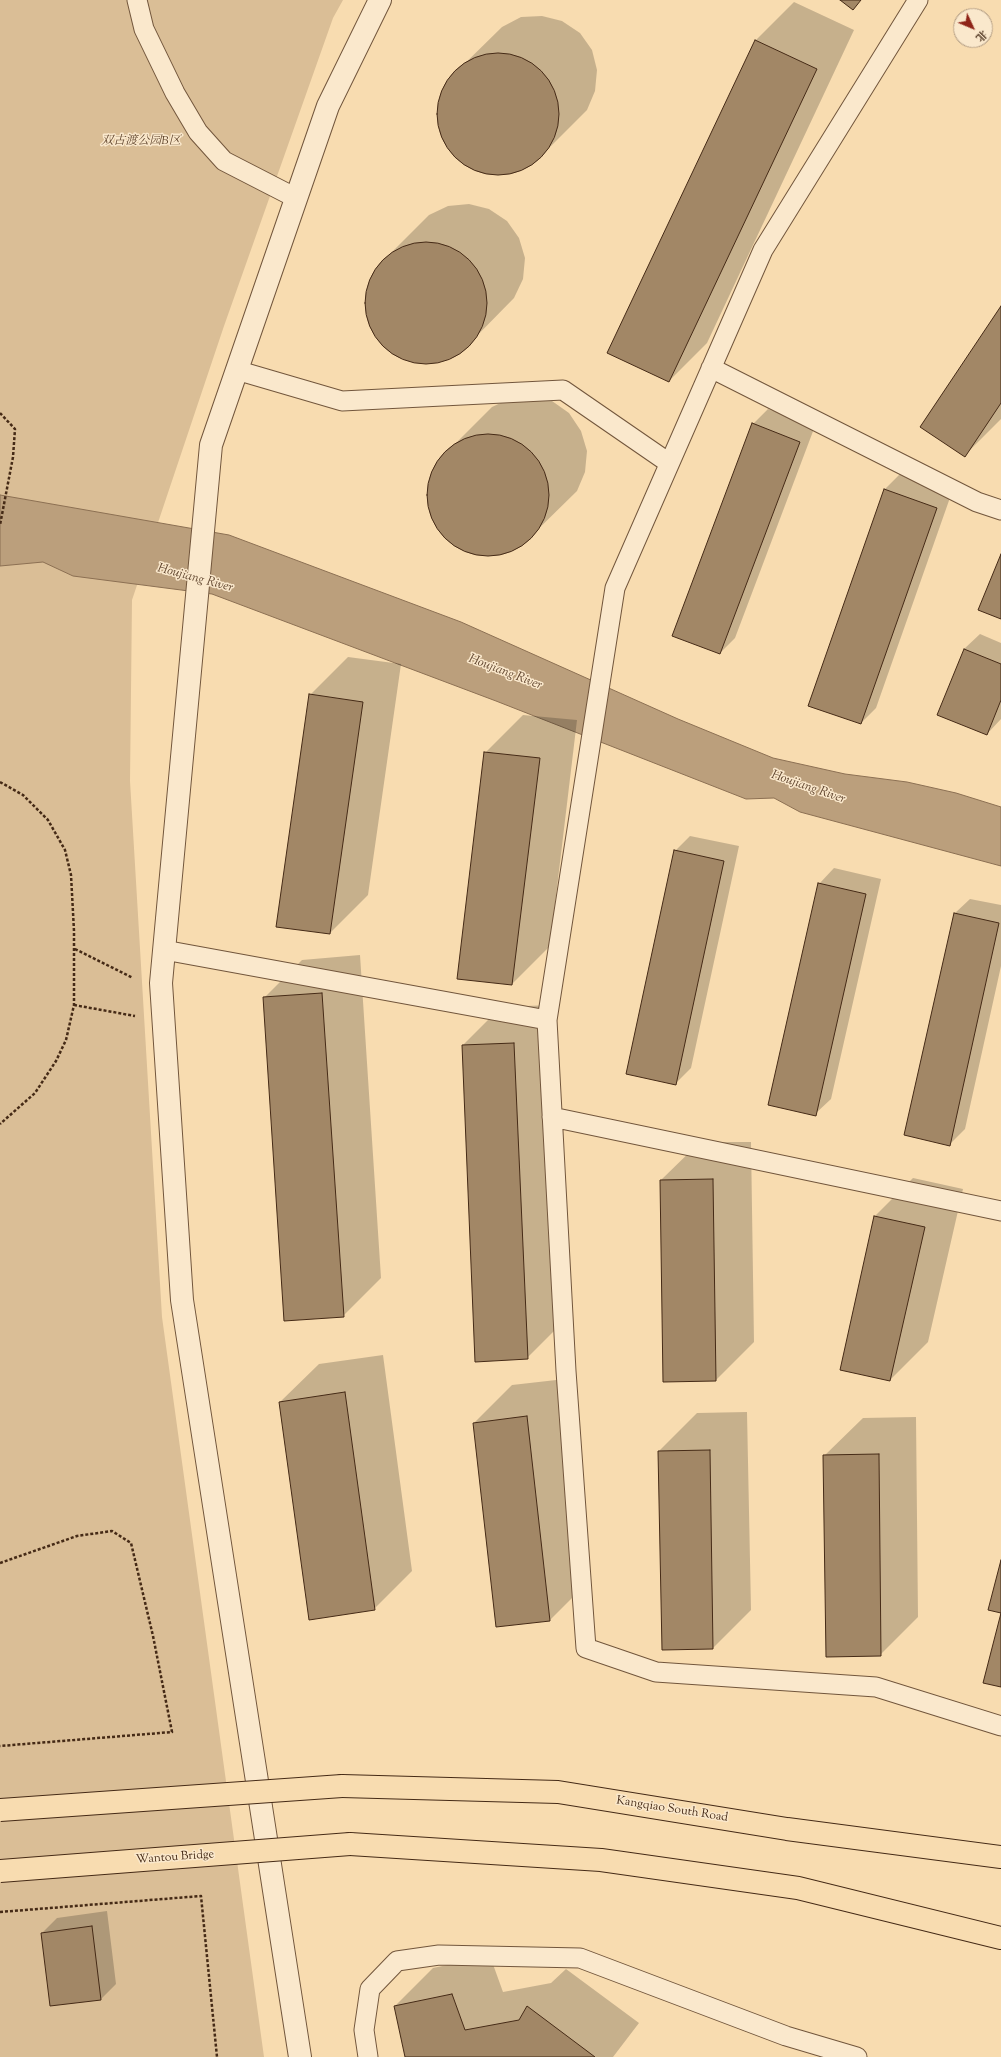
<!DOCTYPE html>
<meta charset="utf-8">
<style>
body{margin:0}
#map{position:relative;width:1001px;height:2057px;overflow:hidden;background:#f8dcb0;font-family:"Sorts Mill Goudy","Noto Serif SC",serif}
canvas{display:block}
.north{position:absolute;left:953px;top:8px;width:40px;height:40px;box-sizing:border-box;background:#fae8cc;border:1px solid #b29c83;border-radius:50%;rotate:134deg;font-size:11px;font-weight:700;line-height:16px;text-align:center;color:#452a16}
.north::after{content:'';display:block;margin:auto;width:14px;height:18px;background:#8f2418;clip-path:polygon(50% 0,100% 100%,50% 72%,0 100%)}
</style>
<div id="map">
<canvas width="1001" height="2057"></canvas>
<div class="north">北</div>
</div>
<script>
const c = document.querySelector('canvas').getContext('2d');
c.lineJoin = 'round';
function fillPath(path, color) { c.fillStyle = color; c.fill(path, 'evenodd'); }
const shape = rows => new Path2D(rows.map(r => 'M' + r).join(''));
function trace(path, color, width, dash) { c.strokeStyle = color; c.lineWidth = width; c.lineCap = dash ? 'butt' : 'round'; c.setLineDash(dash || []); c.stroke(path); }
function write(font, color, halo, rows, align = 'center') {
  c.font = font + ' "Sorts Mill Goudy","Noto Serif SC",serif'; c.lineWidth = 3; c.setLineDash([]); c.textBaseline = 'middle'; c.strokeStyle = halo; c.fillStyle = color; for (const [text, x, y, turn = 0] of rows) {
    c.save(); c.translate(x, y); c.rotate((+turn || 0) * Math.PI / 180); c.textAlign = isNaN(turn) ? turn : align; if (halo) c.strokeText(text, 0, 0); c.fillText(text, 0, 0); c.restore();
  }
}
fillPath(shape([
 [0,0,343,0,333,18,224,326,132,600,130,781,162,1317,264,2057,0,2057]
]), '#dabe96');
const water = shape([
 [0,495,229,535,461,622,678,719,773,758,845,774,907,782,956,793,1001,807,1001,866,800,812,774,798,746,799,496,701,212,594,73,576,43,562,0,566,0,495]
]);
fillPath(water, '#bb9f7c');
trace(water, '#8c7053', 1);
fillPath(shape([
 [794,2,854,30,707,343,669,381,608,352,756,40],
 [542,16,562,21,580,33,592,50,597,70,595,91,587,110,533,164,514,173,494,175,473,170,456,158,443,141,438,120,440,99,448,80,502,27,521,17],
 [469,204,489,209,507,221,519,238,525,258,523,279,514,298,461,352,441,361,421,363,400,358,383,346,371,329,365,308,367,288,376,268,429,215,448,206],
 [1001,308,1001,419,965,455],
 [531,396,552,401,569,413,581,431,587,451,585,472,577,491,523,544,504,553,483,555,463,550,445,538,433,521,427,501,429,480,438,461,492,407,511,398],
 [768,409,815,426,735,638,720,653,753,424],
 [900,474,952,492,876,708,861,723,809,705,885,489],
 [980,634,1001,643,1001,719,987,734,964,649],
 [348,657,401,664,368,895,330,933,310,695],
 [523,715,577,720,550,946,512,984,485,753],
 [690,836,739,846,691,1068,675,1084,675,851],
 [834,868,881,879,831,1099,815,1114,819,884],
 [970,899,1001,905,1001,966,965,1129,949,1145,954,914],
 [360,955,381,1278,343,1316,264,998,302,960],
 [552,1005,565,1320,527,1358,463,1045,501,1007],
 [700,1142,751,1142,754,1342,716,1380,661,1180],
 [913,1178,963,1189,928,1342,890,1380,841,1370,875,1216],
 [383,1355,412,1571,374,1609,280,1402,319,1364],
 [565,1379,588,1582,550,1620,497,1626,474,1423,512,1385],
 [747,1412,751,1610,713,1648,663,1649,659,1451,697,1413],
 [916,1417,918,1617,880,1655,824,1456,863,1418],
 [107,1911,116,1984,101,1999,42,1933,57,1918],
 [490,1956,503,1992,551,1983,566,1969,639,2023,613,2057,406,2057,395,2006,433,1968]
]), '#0003');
const building = shape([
 [840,0,861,0,853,10,840,0],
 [755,40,817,69,669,382,607,353,755,40],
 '437 114a61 61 0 1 1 122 0a61 61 0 1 1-122 0Z',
 '365 303a61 61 0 1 1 122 0a61 61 0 1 1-122 0Z',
 [1001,306,1001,403,965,457,920,427,1001,306],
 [752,423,800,442,720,654,672,636,752,423],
 '427 495a61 61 0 1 1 122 0a61 61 0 1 1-122 0Z',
 [884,489,937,508,861,724,808,706,884,489],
 [1001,554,1001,619,978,610,1001,554],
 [964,649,1001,664,1001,700,987,735,937,715,964,649],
 [309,694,363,702,330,934,276,927,309,694],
 [484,752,540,758,512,985,457,979,484,752],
 [674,850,724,861,676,1085,626,1074,674,850],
 [818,883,866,894,816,1116,768,1105,818,883],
 [954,913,999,923,950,1146,904,1135,954,913],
 [322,993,344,1317,284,1321,263,997,322,993],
 [514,1043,528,1359,475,1362,462,1045,514,1043],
 [713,1179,716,1381,663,1382,660,1180,713,1179],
 [874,1216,925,1227,890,1381,840,1370,874,1216],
 [345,1392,375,1610,309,1620,279,1402,345,1392],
 [527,1416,550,1621,496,1627,473,1423,527,1416],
 [710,1450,713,1649,662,1650,658,1451,710,1450],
 [879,1454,881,1656,826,1657,823,1455,879,1454],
 [1001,1560,1001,1613,988,1610,1001,1560],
 [1001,1613,1001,1687,983,1683,1001,1613],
 [92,1926,101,2000,50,2006,41,1933,92,1926],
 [452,1994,465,2030,519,2020,527,2006,595,2057,405,2057,394,2006,452,1994]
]);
fillPath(building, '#a28766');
trace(building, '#452a16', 1);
const service = shape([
 [137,0,144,29,175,93,198,132,224,161,296,198],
 [918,0,763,250,615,588,547,1020,566,1371,586,1648,656,1672,876,1687,1001,1726],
 [711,368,977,502,1001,510],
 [236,370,342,401,563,390,669,463],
 [164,950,547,1020],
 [552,1117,1001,1211],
 [368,2057,364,2030,370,1989,397,1961,439,1955,580,1958,786,2036,857,2057]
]);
const minor = shape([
 [300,2057,182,1300,161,983,211,445,328,106,380,0]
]);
const primary = shape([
 [342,1786,558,1792,787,1829,1001,1857],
 [350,1844,601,1860,798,1888,1001,1938]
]);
trace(service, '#72563c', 21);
trace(minor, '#72563c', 24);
trace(primary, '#452a16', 24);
trace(shape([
 [0,413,15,429,13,457,0,525],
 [0,782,23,795,48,820,65,850,71,875,74,931,74,1005,66,1040,56,1061,35,1093,0,1124],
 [75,949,133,978],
 [74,1005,135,1016],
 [0,1563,77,1536,112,1531,131,1543,153,1636,172,1732,0,1746],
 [0,1912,201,1896,217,2057]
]), '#452a16', 2.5, [3, 2]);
trace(service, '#fae8cc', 19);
trace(minor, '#fae8cc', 22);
trace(primary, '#f8dcb0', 22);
const primaryBridge = shape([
 [0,1810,342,1786],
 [0,1871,350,1844]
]);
trace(primaryBridge, '#452a16', 24, []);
trace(primaryBridge, '#f8dcb0', 22);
write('italic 12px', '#634830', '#fae8cc', [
 ["双古渡公园B区",141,142]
]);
write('12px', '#452a16', '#fae8cc', [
 ["Kangqiao South Road",672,1810,9],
 ["Wantou Bridge",175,1858,-4]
]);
write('italic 13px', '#624730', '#fae8cc', [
 ["Houjiang River",195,579,15],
 ["Houjiang River",505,673,21],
 ["Houjiang River",808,788,19]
]);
</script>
